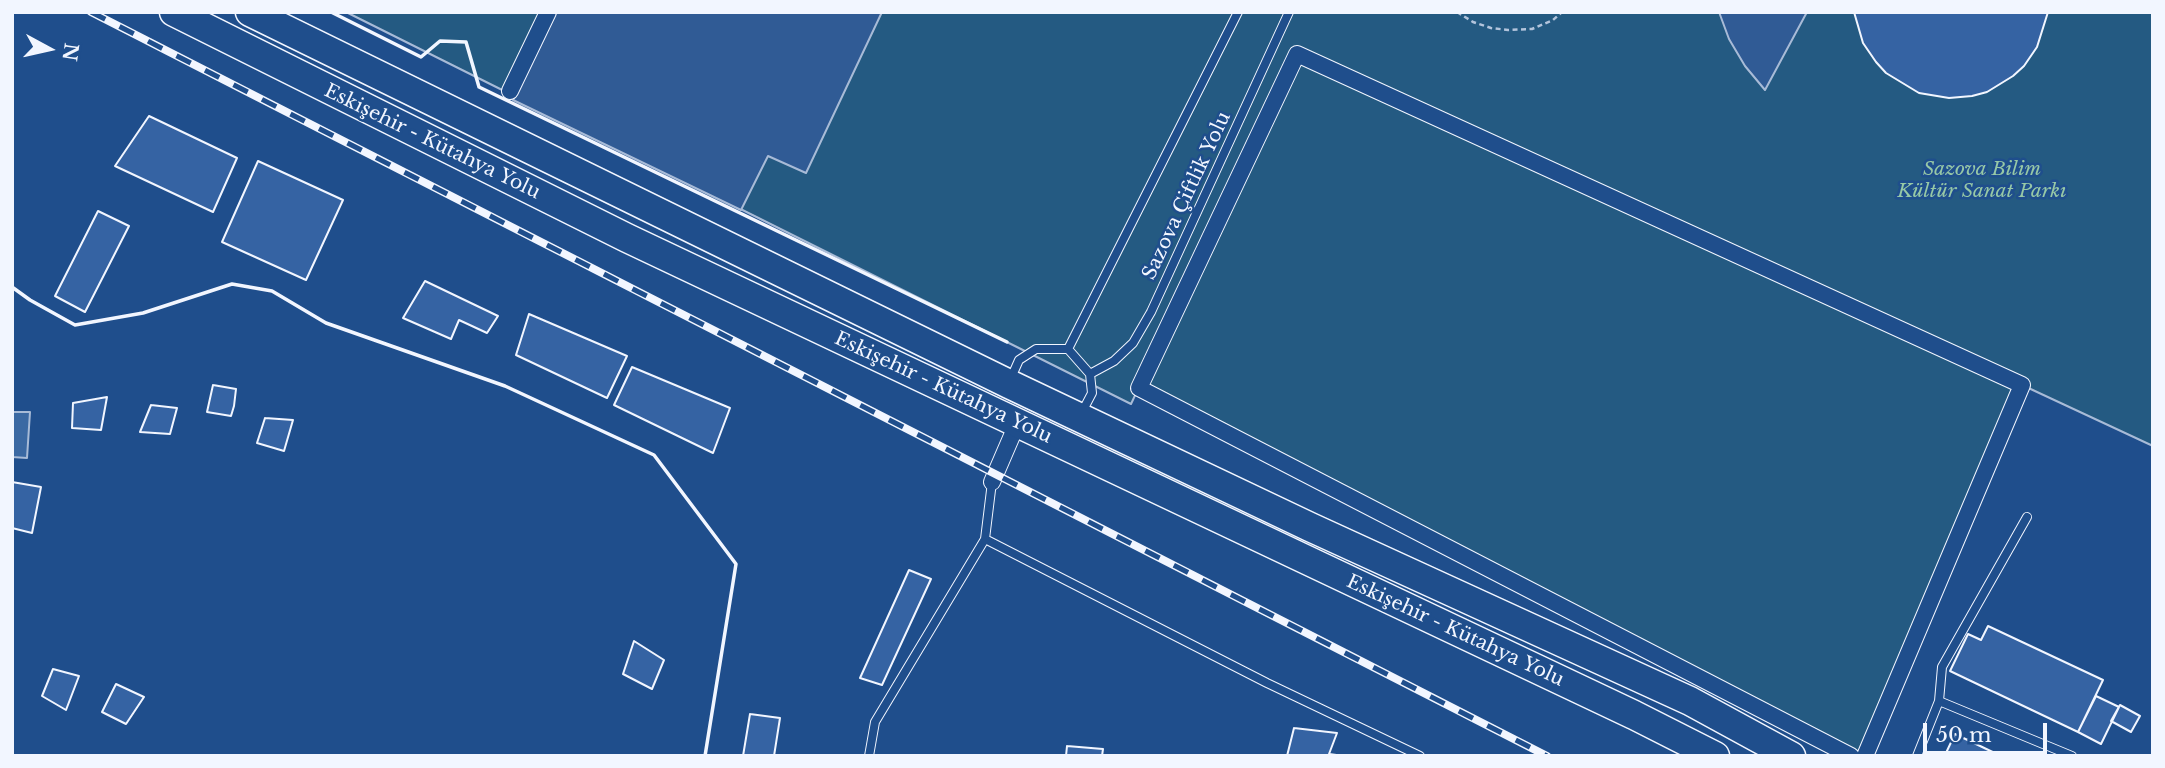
<!DOCTYPE html>
<meta charset="utf-8">
<style>
body{margin:0}
#map{position:relative;width:2165px;height:768px;overflow:hidden;background:#1f4e8c;font-family:"Libre Baskerville",serif}
canvas{display:block}
.frame{position:absolute;inset:0;border:14px solid #f2f6ff;pointer-events:none}
.north{position:absolute;left:14px;top:14px;width:70px;height:70px;-webkit-text-stroke:5px #1f4e8c;paint-order:stroke;rotate:98deg;font-size:19px;font-weight:700;line-height:28px;text-align:center;color:#f2f6ff}
.north::after{content:'';display:block;margin:auto;width:24px;height:32px;background:#f2f6ff;clip-path:polygon(50% 0,100% 100%,50% 72%,0 100%)}
.scale{position:absolute;left:1923px;top:723px;width:124px;height:32px;box-sizing:border-box;border:4px solid #f2f6ff;border-top:0;padding-left:9px;font-size:21px;line-height:24px;white-space:nowrap;color:#f2f6ff;-webkit-text-stroke:5px #1f4e8c;paint-order:stroke}
</style>
<div id="map">
<canvas width="2165" height="768"></canvas>
<div class="frame"></div>
<div class="north">N</div>
<div class="scale">50 m</div>
</div>
<script>
const c = document.querySelector('canvas').getContext('2d');
c.lineJoin = 'round';
function fillPath(path, color) { c.fillStyle = color; c.fill(path, 'evenodd'); }
const shape = rows => new Path2D(rows.map(r => 'M' + r).join(''));
function trace(path, color, width, dash) { c.strokeStyle = color; c.lineWidth = width; c.lineCap = dash ? 'butt' : 'round'; c.setLineDash(dash || []); c.stroke(path); }
function write(font, color, halo, rows, align = 'center') {
  c.font = font + ' "Libre Baskerville",serif'; c.lineWidth = 5; c.setLineDash([]); c.textBaseline = 'middle'; c.strokeStyle = halo; c.fillStyle = color; for (const [text, x, y, turn = 0] of rows) {
    c.save(); c.translate(x, y); c.rotate((+turn || 0) * Math.PI / 180); c.textAlign = isNaN(turn) ? turn : align; if (halo) c.strokeText(text, 0, 0); c.fillText(text, 0, 0); c.restore();
  }
}
const green = shape([
 [346,12,2153,12,2153,446,2022,385,1865,756,1851,756,1138,389,1131,404,346,12]
]);
fillPath(green, '#245a82');
trace(green, '#a8bbd7', 2);
const parking = shape([
 [556,12,882,12,806,173,768,156,741,210,513,100,556,12],
 [1719,12,1807,12,1765,90,1745,66,1729,39,1719,12]
]);
fillPath(parking, '#305b95');
trace(parking, '#a8bbd7', 2);
const water = shape([
 [12,412,30,412,27,458,12,457,12,412]
]);
fillPath(water, '#3b69a3');
trace(water, '#a8bbd7', 2);
const building = shape([
 [1854,12,2048,12,2037,47,2024,66,2013,76,1987,92,1972,96,1949,98,1919,93,1886,73,1876,62,1863,43,1854,12],
 [149,116,237,158,213,212,115,166,149,116],
 [258,161,343,200,306,280,222,242,258,161],
 [98,211,129,226,85,312,55,296,98,211],
 [425,281,498,316,487,333,459,320,451,339,403,318,425,281],
 [529,314,627,356,607,398,516,355,529,314],
 [632,367,730,408,713,453,614,405,632,367],
 [213,385,236,389,234,406,231,416,207,412,213,385],
 [107,397,101,430,72,428,73,403,107,397],
 [151,405,177,408,170,434,140,432,151,405],
 [265,418,293,420,284,451,257,443,265,418],
 [12,482,41,487,32,533,12,528,12,482],
 [909,570,931,579,882,685,860,678,909,570],
 [1988,626,2103,680,2078,732,1950,671,1968,634,1981,640,1988,626],
 [634,641,664,660,652,689,623,674,634,641],
 [53,669,79,676,66,710,42,696,53,669],
 [116,684,144,697,126,724,102,712,116,684],
 [2096,696,2119,707,2101,744,2078,732,2096,696],
 [2120,705,2140,716,2131,732,2111,721,2120,705],
 [750,714,780,718,774,756,743,756,750,714],
 [1294,728,1337,733,1329,754,1344,756,1287,756,1294,728],
 [1955,734,2001,756,1947,756,1945,755,1955,734],
 [1067,746,1103,749,1102,756,1066,756,1067,746]
]);
fillPath(building, '#3563a3');
trace(building, '#f2f6ff', 2);
const lane = shape([
 [1068,349,1238,12],
 [1090,374,1114,361,1133,343,1151,312,1289,12],
 [1011,378,1019,360,1036,349,1068,349,1090,374,1092,393,1081,414],
 [985,539,992,482],
 [1939,701,2072,756],
 [869,756,875,722,985,539,1267,683,1420,756],
 [1917,756,1939,701,1942,667,2027,517]
]);
const street = shape([
 [510,91,548,12],
 [992,482,1017,424],
 [1851,756,1139,388,1297,54,2022,385,1865,756]
]);
const highway = shape([
 [174,12,627,238,1634,715,1715,756],
 [250,12,1009,384,1310,527,1690,701,1791,756]
]);
trace(lane, '#f2f6ff', 10);
trace(street, '#f2f6ff', 18);
trace(highway, '#f2f6ff', 31);
trace(shape([
 [1457,12,1473,22,1491,28,1508,30,1532,29,1553,20,1562,12]
]), '#b3c4dc', 2.5, [5, 3.5]);
trace(lane, '#1f4e8c', 8);
trace(street, '#1f4e8c', 16);
trace(highway, '#1f4e8c', 28);
const rail = shape([
 [91,12,1547,756]
]);
trace(rail, '#f2f6ff', 8);
trace(rail, '#1f4e8c', 5, [16]);
trace(shape([
 [331,12,421,57,440,41,466,42,479,87,1007,342],
 [12,287,30,300,75,325,143,313,232,284,272,291,326,323,505,386,654,455,736,564,705,756]
]), '#f2f6ff', 3.5);
write('19px', '#f2f6ff', '#1f4e8c', [
 ["Eskişehir - Kütahya Yolu",432,142,26],
 ["Sazova Çiftlik Yolu",1187,196,-65],
 ["Eskişehir - Kütahya Yolu",943,388,25],
 ["Eskişehir - Kütahya Yolu",1455,631,25]
]);
write('italic 19px', '#97c8a6', '#1f4e8c', [
 ["Sazova Bilim",1982,170],
 ["Kültür Sanat Parkı",1982,192]
]);
</script>
